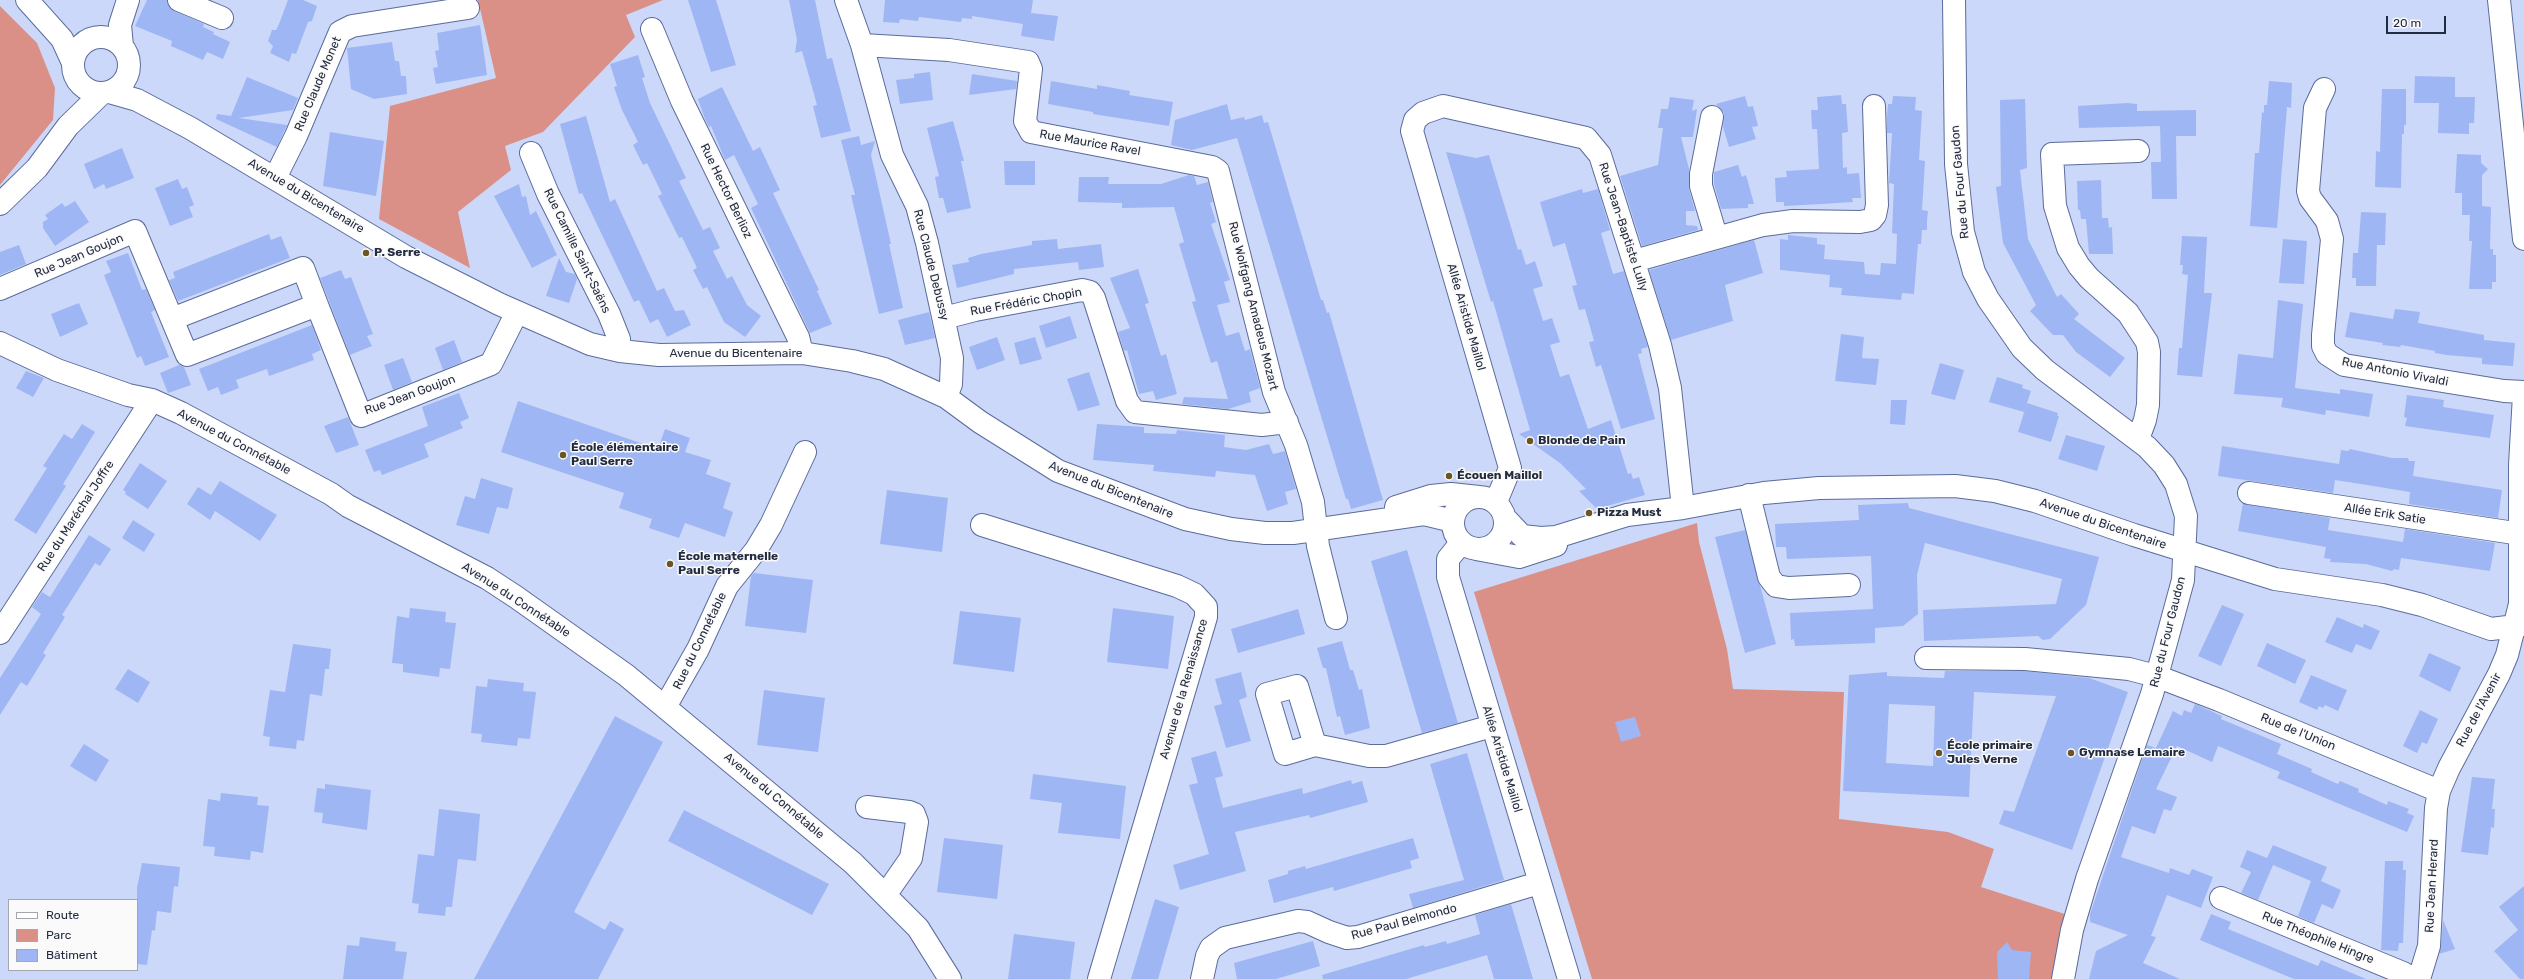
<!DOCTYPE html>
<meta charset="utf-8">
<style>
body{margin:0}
#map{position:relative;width:2524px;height:979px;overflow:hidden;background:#ccd8f9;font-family:Rubik,sans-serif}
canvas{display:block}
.legend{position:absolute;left:8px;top:899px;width:130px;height:72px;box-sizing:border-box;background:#fafafa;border:1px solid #a4a7af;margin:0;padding:5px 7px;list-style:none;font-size:12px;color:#232b3f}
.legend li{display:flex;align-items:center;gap:8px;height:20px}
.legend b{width:20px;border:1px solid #a4a7af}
.scale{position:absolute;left:2386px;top:16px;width:60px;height:18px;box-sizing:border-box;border:2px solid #232b3f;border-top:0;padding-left:5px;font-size:12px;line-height:14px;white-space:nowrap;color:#232b3f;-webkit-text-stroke:3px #fafafa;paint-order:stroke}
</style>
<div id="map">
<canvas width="2524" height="979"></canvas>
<ul class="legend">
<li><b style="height:5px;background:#fff"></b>Route</li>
<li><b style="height:11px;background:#da9086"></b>Parc</li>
<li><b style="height:11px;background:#9fb6f4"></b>Bâtiment</li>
</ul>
<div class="scale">20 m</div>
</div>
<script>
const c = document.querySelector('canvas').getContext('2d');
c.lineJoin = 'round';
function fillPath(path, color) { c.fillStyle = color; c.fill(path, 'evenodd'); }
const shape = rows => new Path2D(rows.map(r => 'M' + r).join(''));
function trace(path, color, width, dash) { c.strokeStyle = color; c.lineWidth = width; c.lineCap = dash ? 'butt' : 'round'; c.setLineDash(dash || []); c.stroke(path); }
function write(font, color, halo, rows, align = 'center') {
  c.font = font + ' Rubik,sans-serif'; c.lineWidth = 3; c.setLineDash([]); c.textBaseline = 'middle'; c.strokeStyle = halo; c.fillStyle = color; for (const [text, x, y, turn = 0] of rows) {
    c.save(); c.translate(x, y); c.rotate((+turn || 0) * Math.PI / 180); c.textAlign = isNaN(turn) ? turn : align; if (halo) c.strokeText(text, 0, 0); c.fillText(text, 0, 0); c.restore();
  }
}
fillPath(shape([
 [478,0,663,0,626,15,635,37,543,132,505,146,511,170,458,212,470,268,379,219,390,106,496,78],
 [0,6,37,43,55,88,53,120,0,185],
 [1697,523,1699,542,1727,649,1733,689,1844,692,1839,819,1948,832,1994,849,1981,887,2068,915,2058,979,1592,979,1474,592]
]), '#da9086');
fillPath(shape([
 [147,0,167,0,169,7,174,11,204,24,203,27,214,32,213,34,230,42,223,59,207,52,203,60,171,46,172,41,135,26],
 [288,0,303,0,317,6,312,21,308,22,296,54,292,53,289,62,270,53,273,46,268,41,272,30,276,30,279,24],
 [688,0,716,0,736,65,711,72],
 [789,0,815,0,827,59,832,58,851,131,821,138,813,106,817,105,802,51,795,53,797,40],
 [885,0,1033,0,1031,13,1058,16,1054,41,1021,36,1023,24,972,16,972,19,962,18,961,22,919,17,918,21,900,19,899,23,883,22],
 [480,25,487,75,436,84,433,68,438,67,435,51,439,50,437,33],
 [392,42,395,61,399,61,401,76,406,76,407,94,374,99,351,89,347,48],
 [638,55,645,77,642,78,650,103,686,178,679,181,703,230,710,227,720,248,713,251,727,279,732,276,747,305,761,316,745,337,724,322,707,287,703,289,693,270,697,268,682,237,679,238,658,196,662,194,647,163,643,165,633,145,638,142,622,110,614,87,617,86,610,64],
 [930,72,933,100,900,104,896,80,914,78,914,74],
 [972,74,1017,81,1016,89,969,95],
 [2415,76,2455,77,2455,97,2475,97,2474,123,2469,123,2469,134,2438,133,2439,103,2414,103],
 [247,77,298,98,293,110,239,118,287,125,277,147,216,119,217,114,231,116],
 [1051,81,1097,89,1097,85,1130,91,1129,95,1173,102,1169,126,1093,114,1093,112,1048,104],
 [2269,81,2292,83,2291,108,2287,107,2277,228,2250,226,2255,153,2259,153,2262,112,2264,113,2264,105,2267,105],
 [722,87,753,151,760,147,780,190,773,193,819,290,817,291,832,324,810,333,751,208,758,204,734,155,725,160,711,126,709,127,705,119,698,99],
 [2382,89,2406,89,2406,125,2404,125,2404,134,2402,134,2401,188,2375,187,2376,151,2380,152],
 [1841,95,1842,104,1846,104,1848,132,1842,133,1843,168,1847,167,1847,174,1859,173,1861,198,1852,198,1853,202,1822,204,1784,206,1784,202,1776,202,1775,178,1787,177,1786,171,1819,169,1817,129,1812,129,1811,110,1818,110,1817,97],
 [1745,96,1748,107,1753,106,1758,126,1752,127,1756,139,1729,147,1723,127,1724,113,1716,104],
 [1893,96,1916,97,1915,110,1922,111,1919,160,1925,161,1922,210,1928,211,1927,221,1927,230,1922,230,1921,244,1918,244,1914,294,1902,293,1901,300,1841,295,1842,288,1829,287,1830,275,1780,270,1780,239,1788,240,1788,235,1817,238,1817,244,1825,245,1824,259,1864,262,1865,274,1880,275,1881,263,1896,264,1897,234,1892,233,1894,184,1889,183,1892,133,1887,133,1887,116,1888,104,1892,104],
 [1670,97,1694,100,1692,111,1697,109,1693,137,1681,137,1689,169,1689,189,1695,211,1686,211,1686,225,1697,226,1698,230,1642,246,1620,176,1658,165,1663,128,1658,128,1661,109,1668,109],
 [2025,99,2027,168,2020,170,2028,239,2057,297,2061,294,2079,314,2074,319,2125,358,2110,377,2076,352,2063,335,2053,335,2030,311,2036,305,2003,243,1996,187,2001,186,2000,100],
 [2127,103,2137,104,2137,111,2196,110,2196,136,2176,136,2177,199,2152,199,2151,162,2161,162,2160,126,2079,128,2078,106],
 [1227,104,1231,120,1244,117,1245,120,1262,115,1264,123,1268,122,1321,300,1323,300,1327,313,1329,312,1383,500,1351,509,1348,499,1346,499,1237,138,1192,150,1171,145,1175,120],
 [586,116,610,202,615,199,657,291,664,288,675,311,684,310,691,325,667,337,658,319,650,323,639,300,634,302,582,193,579,194,560,124],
 [953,121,964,161,961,161,971,208,947,213,943,198,939,198,935,177,939,176,927,128],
 [330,132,384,141,376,196,323,186],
 [859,136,861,145,875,141,871,155,891,244,889,244,903,308,879,314,851,195,855,195,841,140],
 [122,148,134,178,106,189,104,184,94,189,84,164],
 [1446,152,1476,158,1489,155,1518,250,1521,249,1526,265,1535,261,1543,286,1533,289,1543,321,1552,318,1560,342,1550,345,1560,377,1569,374,1588,429,1611,420,1628,474,1631,473,1633,479,1639,477,1645,495,1597,509,1579,491,1586,489,1560,463,1519,434,1530,430,1493,301,1491,302],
 [2457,154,2481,155,2481,163,2488,169,2482,175,2482,206,2491,207,2490,249,2493,249,2493,255,2496,255,2496,282,2492,282,2492,289,2469,289,2472,241,2469,241,2470,215,2462,215,2462,193,2455,193],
 [1004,161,1035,161,1035,185,1005,185],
 [1738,165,1742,177,1746,175,1754,204,1748,204,1748,208,1721,209,1714,184,1714,172],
 [1189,175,1194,176,1197,185,1208,182,1213,202,1210,203,1216,222,1211,224,1230,280,1224,282,1230,302,1217,305,1226,336,1239,332,1245,351,1250,349,1260,388,1249,392,1251,402,1228,409,1182,404,1184,397,1228,399,1217,361,1211,363,1192,302,1196,301,1179,244,1184,242,1174,207,1122,208,1122,203,1078,202,1079,177,1109,177,1108,184,1161,184],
 [178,179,182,189,187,187,194,205,189,207,193,217,170,226,155,188],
 [2101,180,2102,218,2108,218,2109,228,2112,227,2113,254,2089,254,2086,219,2081,219,2080,210,2078,210,2077,181],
 [519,184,522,197,526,196,530,215,536,211,557,255,532,268,494,196],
 [1582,189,1583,193,1598,189,1610,230,1601,233,1613,274,1624,271,1648,347,1641,349,1642,353,1638,354,1655,419,1621,429,1601,365,1596,367,1589,342,1594,341,1585,309,1579,310,1572,286,1577,285,1565,243,1553,247,1540,202],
 [75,201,89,222,55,246,43,228,43,222,48,219,45,215,62,203,65,207],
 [2361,212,2386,213,2385,245,2377,245,2376,286,2356,286,2356,278,2352,278,2353,253,2358,253],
 [269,234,271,240,281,236,290,258,178,301,169,280,175,278,173,272],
 [2182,236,2207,237,2204,293,2212,293,2202,377,2177,375,2179,348,2182,348,2188,275,2182,274,2183,265,2180,265],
 [1057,239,1058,249,1101,244,1104,267,1079,270,1078,262,1014,269,1014,274,957,288,952,265,969,262,968,258,981,254,1032,245,1032,241],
 [2283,239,2307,241,2304,284,2279,283],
 [1754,240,1763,273,1725,285,1733,321,1671,340,1649,270],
 [19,245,26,264,0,275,0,252],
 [128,253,142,290,146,289,155,310,151,312,169,357,145,366,141,356,137,358,104,275,111,272,106,261],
 [559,258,566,272,575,274,577,279,569,303,546,296],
 [1138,269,1149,303,1145,304,1161,356,1166,354,1177,394,1156,400,1153,391,1139,394,1127,350,1124,351,1118,332,1130,328,1110,278],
 [341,270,345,279,351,277,373,334,367,336,372,346,350,355,320,278],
 [2278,300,2303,304,2295,388,2340,394,2340,389,2373,394,2369,417,2326,410,2325,415,2281,407,2283,398,2234,394,2238,354,2273,358],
 [79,303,88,324,60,337,51,314],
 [2395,309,2420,312,2418,323,2484,335,2484,340,2515,343,2513,366,2482,364,2482,358,2447,355,2435,353,2435,351,2401,345,2400,347,2382,345,2383,343,2345,337,2350,312,2393,319],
 [929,312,935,338,905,345,898,320],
 [1070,316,1077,338,1046,348,1039,326],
 [312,325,321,350,312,354,314,360,269,376,267,369,236,380,239,388,221,395,218,387,208,391,199,369],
 [1841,334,1864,337,1862,358,1879,359,1876,385,1835,381],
 [997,337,1005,360,977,370,969,347],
 [1035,337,1042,359,1020,365,1014,343],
 [454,340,462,362,443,370,435,348],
 [403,358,412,382,393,390,384,365],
 [1940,363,1964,370,1955,400,1931,394],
 [179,365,184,367,191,385,168,393,160,373],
 [26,371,44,378,33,397,16,388],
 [1089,372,1100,405,1078,411,1067,379],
 [1997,377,2023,385,2022,388,2031,391,2024,412,1989,402],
 [459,393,469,418,460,422,463,428,424,444,429,457,382,475,380,470,374,472,365,450,428,426,422,407],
 [2407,395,2444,400,2443,407,2494,415,2490,438,2405,426,2407,418,2404,417],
 [1891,400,1907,400,1905,425,1890,424],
 [518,401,658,449,665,429,690,438,685,452,711,460,706,474,731,483,723,508,733,512,725,537,685,523,679,538,649,528,652,519,619,508,624,493,501,452],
 [2027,403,2058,413,2057,416,2059,416,2051,442,2018,432],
 [348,417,359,445,336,453,324,426],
 [82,424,95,432,63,484,66,486,36,534,14,520,47,468,43,466,64,434,72,439],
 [1097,424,1144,427,1144,433,1176,434,1177,430,1225,435,1224,447,1246,450,1269,444,1273,454,1285,451,1296,489,1285,492,1288,504,1267,511,1255,475,1216,471,1215,477,1153,471,1154,465,1093,460],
 [2066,435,2105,446,2097,471,2058,459],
 [2222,446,2339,464,2341,450,2348,451,2350,449,2392,458,2408,458,2409,461,2415,461,2413,476,2502,490,2498,518,2409,504,2410,492,2373,486,2335,480,2333,493,2218,476],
 [140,463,167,481,148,509,125,494,126,492,123,490],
 [481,478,513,488,508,509,497,507,489,534,456,525,465,496,475,499],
 [220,481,277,515,260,541,215,511,210,520,187,504,198,487,211,495],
 [887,490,948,498,942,552,880,544],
 [1908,503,1909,508,2099,557,2086,605,2050,639,2043,640,2038,636,1924,641,1923,610,2056,604,2062,579,1925,543,1917,575,1918,614,1903,626,1875,628,1875,643,1795,646,1794,639,1791,640,1790,613,1873,609,1871,556,1787,559,1786,547,1776,547,1775,524,1859,520,1858,505],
 [2243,503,2330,518,2328,530,2403,542,2405,529,2495,543,2490,571,2401,558,2399,570,2394,569,2392,571,2366,564,2330,562,2331,559,2324,558,2326,547,2238,531],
 [133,520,155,534,144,552,122,538],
 [1745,530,1776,644,1745,653,1715,537],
 [89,535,111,549,100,566,95,563,62,615,65,617,43,653,46,655,27,686,21,682,0,715,0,678,41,614,32,607,42,592,50,597],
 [1407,550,1458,723,1422,733,1371,561],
 [754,573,813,580,806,633,745,626,751,576],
 [2222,605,2244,614,2221,666,2198,656],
 [410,608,446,612,445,622,456,623,450,669,440,668,439,677,403,672,403,664,392,663,397,616,409,618],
 [1113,608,1174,616,1168,669,1107,662],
 [1298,609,1305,634,1238,653,1231,629],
 [960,611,1021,618,1014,672,953,664],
 [2337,617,2363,628,2364,624,2380,631,2371,650,2356,644,2352,653,2325,642],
 [1342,641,1350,670,1353,670,1359,690,1362,689,1370,728,1345,735,1340,716,1337,717,1326,668,1323,668,1317,648],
 [2267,643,2306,660,2295,684,2257,666],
 [293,644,331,649,329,669,325,669,322,696,310,694,304,741,297,740,296,749,269,746,270,737,263,736,270,690,285,692],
 [2429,653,2461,667,2450,692,2419,676],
 [128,669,150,682,138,703,115,689],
 [1945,671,2024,671,2089,678,2128,692,2072,850,1999,824,2004,810,2014,812,2056,696,1974,692,1969,797,1843,791,1849,675,1887,672,1887,676,1944,678],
 [1889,704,1935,706,1933,766,1886,763],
 [1241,672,1247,697,1239,700,1251,741,1226,748,1214,706,1222,704,1215,679],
 [2311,675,2347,690,2338,711,2325,705,2323,708,2319,706,2317,710,2299,702],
 [488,679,524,683,523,691,536,692,530,739,518,738,517,746,481,742,482,734,471,733,476,686,487,687],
 [764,690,825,698,818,752,757,745],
 [2195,704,2222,716,2221,719,2281,744,2277,754,2312,769,2311,772,2338,784,2340,781,2359,789,2358,792,2387,805,2388,801,2409,809,2407,813,2414,816,2407,832,2277,778,2280,772,2218,746,2212,762,2177,746,2156,789,2177,797,2171,811,2164,809,2155,834,2132,826,2121,857,2169,873,2170,868,2189,875,2192,869,2213,877,2201,908,2167,895,2151,936,2156,937,2143,963,2180,979,2089,979,2096,951,2128,935,2090,922,2090,914,2147,745,2156,748,2173,711,2182,716,2184,710,2191,713],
 [2420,710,2438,719,2427,744,2422,742,2417,753,2403,746],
 [615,716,663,742,574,912,605,930,610,921,624,929,598,979,474,979],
 [1635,717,1641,736,1621,742,1615,722],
 [84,744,109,760,96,782,70,766],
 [1216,751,1223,776,1215,778,1223,808,1302,788,1303,794,1351,780,1352,784,1362,781,1368,802,1310,818,1309,815,1235,832,1246,871,1180,890,1173,865,1209,854,1189,785,1198,783,1191,758],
 [1467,753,1504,880,1413,908,1409,894,1464,880,1430,764],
 [1033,774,1126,786,1120,839,1058,833,1062,803,1030,799],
 [2472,777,2495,779,2492,809,2495,809,2494,828,2491,827,2488,855,2461,852],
 [325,784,371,790,367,830,322,823,323,813,314,812,317,788,325,789],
 [221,793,258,797,257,805,269,806,263,853,251,851,250,860,214,856,215,847,203,846,208,799,220,801],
 [439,809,480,814,476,861,458,859,452,907,446,907,445,916,418,913,419,904,412,903,418,854,434,856],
 [684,810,829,884,812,915,668,841],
 [944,838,1003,845,997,899,937,892],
 [1413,838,1419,858,1410,861,1412,868,1334,891,1333,887,1274,903,1268,880,1288,874,1288,871,1305,866,1306,869],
 [2273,845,2327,867,2321,881,2341,890,2333,909,2322,904,2314,923,2298,916,2311,881,2273,865,2258,900,2241,893,2251,872,2240,867,2247,850,2267,858],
 [2385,861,2403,861,2403,870,2406,870,2403,943,2399,943,2398,951,2381,950],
 [142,863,180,867,178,887,174,886,171,913,157,911,155,931,152,930,147,965,137,964,137,888],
 [2524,886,2524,979,2520,979,2494,951,2518,930,2499,907],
 [1155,899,1179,907,1158,979,1131,979],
 [1511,904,1533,979,1494,979,1487,955,1406,979,1323,979,1322,975,1424,945,1425,947,1446,941,1447,944,1480,934,1475,915],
 [2211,914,2231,922,2228,929,2318,966,2321,960,2366,979,2294,979,2255,963,2200,940],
 [2443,920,2455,949,2439,954,2441,947],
 [1014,934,1075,942,1070,979,1008,979],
 [360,937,396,942,395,951,407,952,403,979,343,979,347,945,359,946],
 [1313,941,1320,966,1276,979,1237,979,1234,963],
 [2007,942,2012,950,2031,952,2029,979,1998,979,1997,952]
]), '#9fb6f4');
const street = shape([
 [27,0,62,39,73,63],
 [179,0,222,18],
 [846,0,862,45,892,155,917,206,927,243,952,358,951,384,946,397],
 [1954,0,1956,164,1963,232,1974,272,1988,299,2022,348,2045,370,2147,447,2164,465,2176,484,2186,516,2183,580,2152,694,2087,879,2072,930,2063,979],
 [2499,0,2524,239],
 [652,29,682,101,798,337,802,353],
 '73 65a28 28 0 1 1 56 0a28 28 0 1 1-56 0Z',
 [862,45,949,50,1028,62,1031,69,1025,121,1031,132,1212,167,1218,171,1274,392,1296,445,1313,502,1318,546,1336,618],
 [122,46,120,25,128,0],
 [2324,89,2315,108,2308,191,2310,198,2327,221,2332,239,2323,335,2323,346,2327,354,2344,365,2504,391,2524,392],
 [109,92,137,100,190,128,406,257,499,304,590,344,620,351,659,355,802,353,852,361,884,369,946,397,980,422,1058,471,1185,519,1231,529,1265,533,1293,533,1424,514,1453,521],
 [1712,117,1701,174,1701,186,1716,236],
 [531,153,548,194,609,314,619,339,620,351],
 [273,177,280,168,296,136,340,32,352,26,468,8],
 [0,204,37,168,68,126,102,93],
 [1634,261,1763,225,1793,221,1860,222,1871,220,1875,215,1877,205,1874,106],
 [0,289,135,231,187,355,317,305,361,416,491,364,517,312],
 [944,318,975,310,1082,290,1090,292,1094,298,1127,401,1135,412,1262,425,1287,422],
 [172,319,303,268,317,305],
 [0,343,57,370,128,395,152,400,181,413,331,494,348,506,487,578,516,597,626,675,853,863,918,928,950,979],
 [2138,439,2145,420,2148,405,2149,352,2147,342,2128,313,2089,278,2079,266,2068,248,2055,206,2052,154,2138,151],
 [2249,493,2521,534],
 [1749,495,1769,577,1776,586,1789,588,1849,585],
 '1453 523a26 26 0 1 1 52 0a26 26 0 1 1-52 0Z',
 [1496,502,1510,468,1412,131,1415,120,1423,113,1443,106,1586,138,1600,155,1660,345,1670,388,1683,508],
 [1396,507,1431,496,1451,494,1479,497],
 [1506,519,1522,536,1541,538,1556,537,1627,515,1683,508,1764,493,1819,488,1955,486,1995,491,2035,501,2134,535,2275,579,2382,595,2422,605,2491,629,2524,625],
 [982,525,1177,586,1194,594,1206,607,1206,617,1099,979],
 [1461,543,1448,559,1448,577,1569,979],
 [1476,549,1519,557,1556,545],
 [0,633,152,400],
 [1926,658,2025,659,2129,669,2156,676,2219,700,2439,791],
 [665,707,698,649,727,586,756,550,771,525,805,452],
 [1315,745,1297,686,1267,694,1285,754,1315,745,1369,756,1386,756,1492,726],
 [867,807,909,812,914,814,917,822,911,858,886,894],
 [2221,898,2403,973,2413,979],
 [1202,979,1207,956,1211,948,1225,938,1298,921,1307,922,1329,932,1347,938,1358,937,1539,883],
 [2419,979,2429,946,2436,808,2439,791,2449,768,2499,674,2507,655,2520,604,2520,465,2524,395]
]);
trace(street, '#5b6c9c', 24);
trace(street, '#fff', 22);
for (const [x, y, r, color] of [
 [366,253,4,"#695624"],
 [1530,441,4,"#695624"],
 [563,455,4,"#695624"],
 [1449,476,4,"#695624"],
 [1589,513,4,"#695624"],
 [670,564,4,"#695624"],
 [1939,753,4,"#695624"],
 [2071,753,4,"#695624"]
]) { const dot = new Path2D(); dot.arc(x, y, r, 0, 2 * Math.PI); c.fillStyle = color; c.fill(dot); trace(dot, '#fafafa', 1.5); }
write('12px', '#232b3f', '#fafafa', [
 ["Rue Claude Monet",318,84,-67],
 ["Rue Maurice Ravel",1090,143,10],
 ["Rue du Four Gaudon",1960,182,-95],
 ["Rue Hector Berlioz",726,191,64],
 ["Avenue du Bicentenaire",306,196,31],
 ["Rue Jean-Baptiste Lully",1623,227,72],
 ["Rue Camille Saint-Saëns",577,251,64],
 ["Rue Jean Goujon",79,256,-23],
 ["Rue Claude Debussy",931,265,76],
 ["Rue Frédéric Chopin",1026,302,-10],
 ["Rue Wolfgang Amadeus Mozart",1253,306,76],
 ["Allée Aristide Maillol",1466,317,74],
 ["Avenue du Bicentenaire",736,354],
 ["Rue Antonio Vivaldi",2395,372,11],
 ["Rue Jean Goujon",410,395,-20],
 ["Avenue du Connétable",234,442,28],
 ["Avenue du Bicentenaire",1111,490,22],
 ["Allée Erik Satie",2385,514,9],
 ["Rue du Maréchal Joffre",76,516,-57],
 ["Avenue du Bicentenaire",2103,524,19],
 ["Avenue du Connétable",516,600,33],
 ["Rue du Four Gaudon",2168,632,-76],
 ["Rue du Connétable",700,641,-64],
 ["Avenue de la Renaissance",1184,689,-74],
 ["Rue de l'Avenir",2479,710,-62],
 ["Rue de l'Union",2298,732,22],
 ["Allée Aristide Maillol",1502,759,73],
 ["Avenue du Connétable",774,796,40],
 ["Rue Jean Herard",2432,886,-87],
 ["Rue Paul Belmondo",1404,922,-15],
 ["Rue Théophile Hingre",2318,938,22]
]);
write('bold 12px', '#232b3f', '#fafafa', [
 ["P. Serre",374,253],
 ["Blonde de Pain",1538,441],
 ["École élémentaire",571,448],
 ["Paul Serre",571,462],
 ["Écouen Maillol",1457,476],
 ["Pizza Must",1597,513],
 ["École maternelle",678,557],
 ["Paul Serre",678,571],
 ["École primaire",1947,746],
 ["Jules Verne",1947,760],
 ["Gymnase Lemaire",2079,753]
], 'left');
</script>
